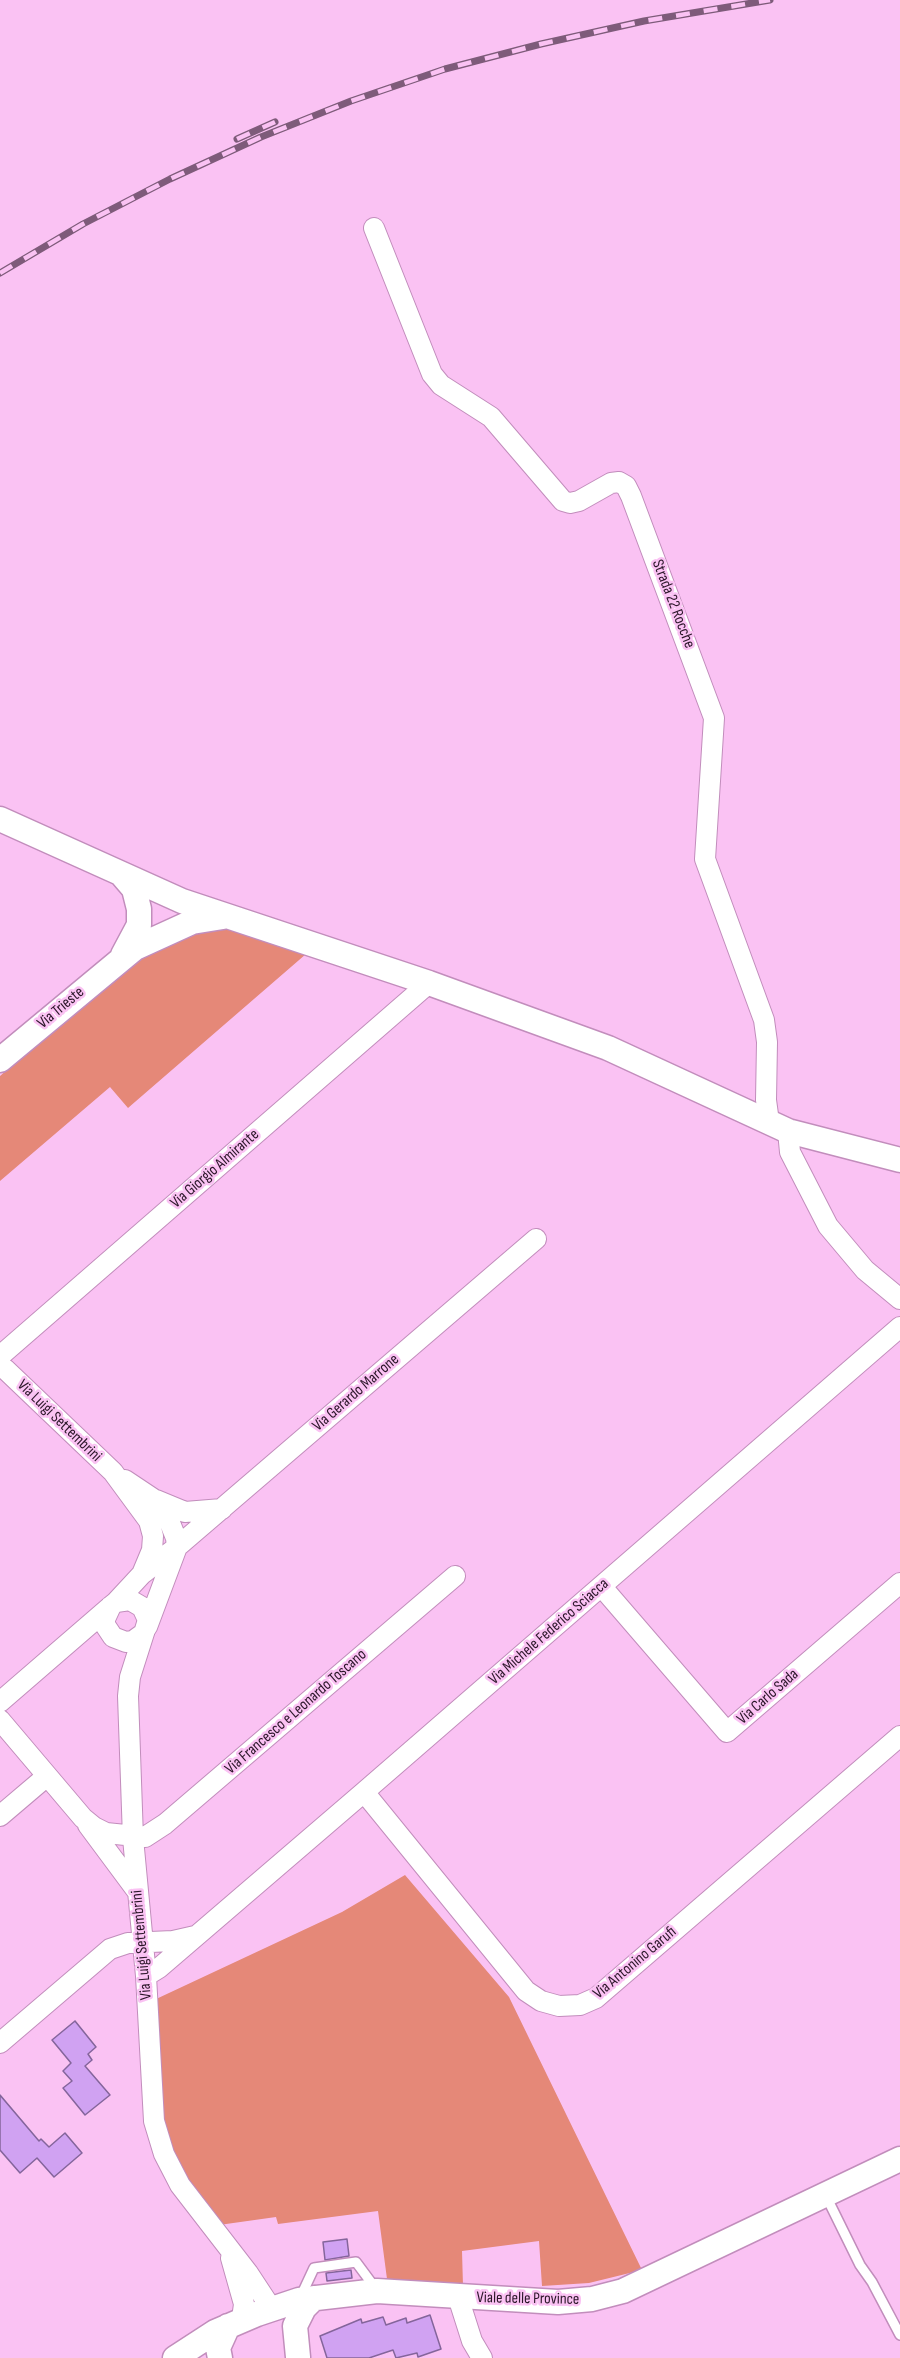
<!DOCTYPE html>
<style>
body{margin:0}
canvas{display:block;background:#fac2f3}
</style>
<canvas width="900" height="2358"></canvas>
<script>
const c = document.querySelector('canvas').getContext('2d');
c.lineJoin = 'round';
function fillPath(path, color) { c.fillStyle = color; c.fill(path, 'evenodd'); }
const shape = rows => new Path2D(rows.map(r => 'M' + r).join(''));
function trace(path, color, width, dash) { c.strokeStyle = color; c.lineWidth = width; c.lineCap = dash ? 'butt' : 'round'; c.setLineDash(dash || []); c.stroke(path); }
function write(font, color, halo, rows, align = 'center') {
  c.font = font + ' "Sofia Sans Condensed",sans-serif'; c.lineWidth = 5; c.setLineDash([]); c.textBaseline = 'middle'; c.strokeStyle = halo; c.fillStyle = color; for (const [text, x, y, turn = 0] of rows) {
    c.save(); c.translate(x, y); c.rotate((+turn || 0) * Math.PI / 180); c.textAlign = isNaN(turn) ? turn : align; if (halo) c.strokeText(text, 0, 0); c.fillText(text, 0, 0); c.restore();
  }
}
fillPath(shape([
 [224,928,306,954,128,1108,110,1087,0,1181,0,1076,126,967,189,932],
 [405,1875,509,1997,642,2270,589,2283,542,2286,539,2241,462,2251,463,2286,387,2279,378,2211,278,2224,276,2217,219,2225,175,2161,162,2115,154,2000,342,1912]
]), '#e58878');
const building = shape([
 [75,2021,96,2047,88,2054,92,2060,85,2066,110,2095,85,2115,63,2088,72,2081,63,2071,71,2063,52,2040,75,2021],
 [0,2095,39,2141,41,2139,49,2147,65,2133,82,2153,54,2177,37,2158,20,2173,0,2150,0,2095],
 [347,2239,349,2256,325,2260,323,2242,347,2239],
 [351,2270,352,2278,327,2281,326,2273,351,2270],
 [430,2315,441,2349,418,2357,417,2353,396,2358,393,2350,369,2358,327,2358,320,2336,361,2319,362,2323,383,2317,386,2325,406,2318,407,2323,430,2315]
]);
fillPath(building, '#d0a2f2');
trace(building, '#84659b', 1.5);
const service = shape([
 [826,2196,860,2265,872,2282,900,2335],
 [300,2298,314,2268,356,2262,376,2289]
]);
const minor = shape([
 [374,228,432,374,441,385,491,417,563,501,570,503,579,501,611,483,619,482,626,486,631,496,714,718,705,859,764,1020,767,1042,766,1100,769,1122],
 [788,1131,790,1152,828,1226,865,1270,900,1299],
 [0,1356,429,983],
 [5,1369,113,1472,149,1521,153,1536,152,1550,142,1574],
 [125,1480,155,1500,166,1513,176,1538,177,1547,147,1627],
 [156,1500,185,1512,222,1509],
 [602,1587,727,1732,900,1583],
 [116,1602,142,1574,177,1547,536,1239],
 [144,1633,130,1677,128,1696,133,1838,146,1976,154,2121,164,2154,180,2185,248,2273,271,2308],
 [0,1702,111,1606,116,1602,130,1600,142,1607,148,1620,144,1633,133,1641,126,1642,113,1637,105,1625,105,1619,111,1606],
 [0,1720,83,1818,94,1827,106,1833,145,1837,165,1824,455,1576],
 [364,1792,526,1991,541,2001,559,2006,580,2005,596,1998,900,1736],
 [0,1816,47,1776],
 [88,1825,137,1891],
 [146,1976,159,1968,364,1792,900,1327],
 [0,2043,110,1949,128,1943,173,1941,195,1936],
 [231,2258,244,2304,242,2319],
 [458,2297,472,2341,482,2358]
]);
const tertiary = shape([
 [0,819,182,901,429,983,608,1048,788,1131,900,1160],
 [122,875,134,889,139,909,139,925,123,955],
 [0,1060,135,948,192,922,223,917],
 [298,2357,295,2326,304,2308,314,2298],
 [175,2358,215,2332,257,2314,299,2300,377,2291,558,2302,592,2299,623,2291,900,2159],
 [220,2358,218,2348,228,2326]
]);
trace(service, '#c28dbc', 12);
trace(minor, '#c28dbc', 22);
trace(tertiary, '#c28dbc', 27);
trace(service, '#fff', 9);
trace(minor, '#fff', 20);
trace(tertiary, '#fff', 24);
const rail = shape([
 [237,139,275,122],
 [0,273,83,224,170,179,261,137,351,101,445,69,541,44,644,21,770,0]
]);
trace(rail, '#7e5b7a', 7);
trace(rail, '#fac2f3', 4.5, [14]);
write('16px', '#2b1629', '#fac2f3', [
 ["Strada 22 Rocche",673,604,69],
 ["Via Trieste",61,1008,-40],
 ["Via Giorgio Almirante",215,1169,-41],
 ["Via Gerardo Marrone",356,1393,-41],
 ["Via Luigi Settembrini",59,1421,44],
 ["Via Michele Federico Sciacca",549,1632,-41],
 ["Via Carlo Sada",768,1697,-41],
 ["Via Francesco e Leonardo Toscano",296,1712,-41],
 ["Via Luigi Settembrini",142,1945,-95],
 ["Via Antonino Garufi",635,1963,-40],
 ["Viale delle Province",528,2299,1]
]);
</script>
